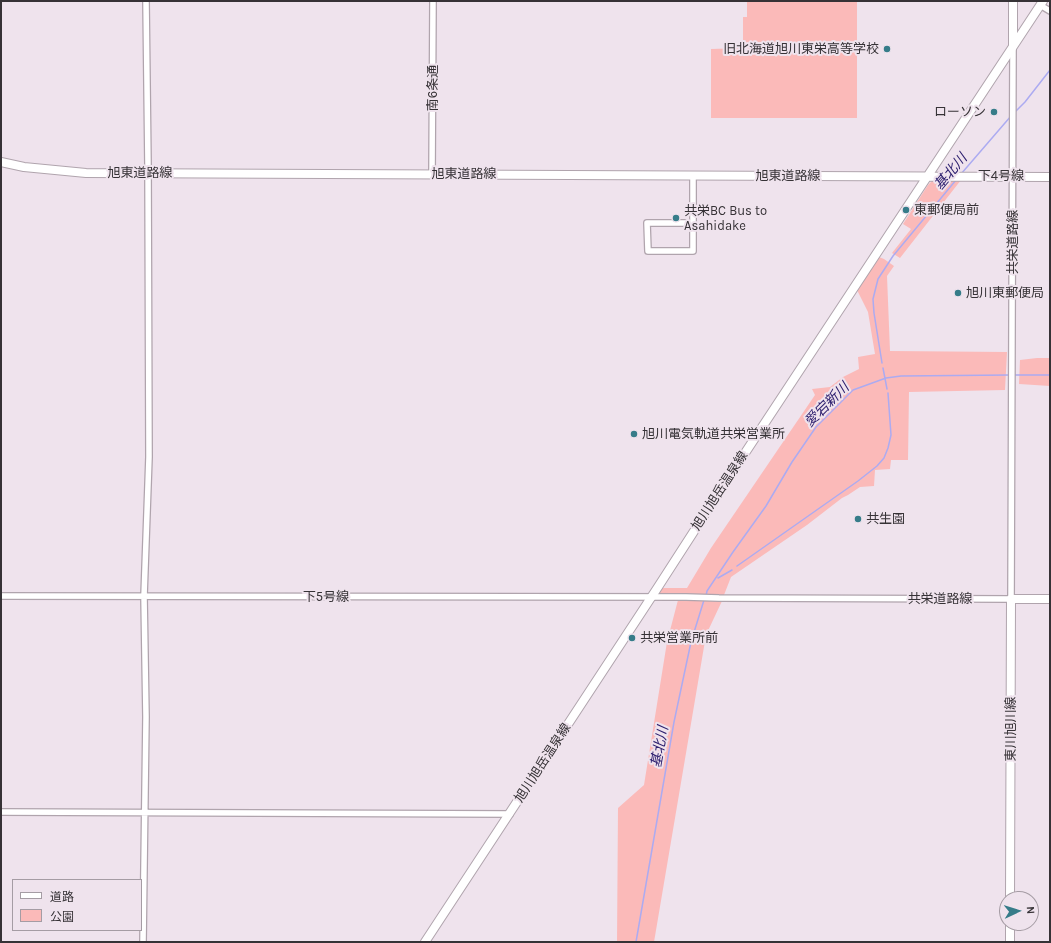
<!DOCTYPE html>
<meta charset="utf-8">
<style>
body{margin:0}
#map{position:relative;width:1051px;height:943px;overflow:hidden;background:#efe3ed;font-family:Karla,"Noto Sans JP",sans-serif}
canvas{display:block}
.frame{position:absolute;inset:0;border:2px solid #363236;pointer-events:none}
.legend{position:absolute;left:12px;top:879px;width:130px;height:52px;box-sizing:border-box;background:#efe3ed;border:1px solid #a59ca4;margin:0;padding:5px 7px;list-style:none;font-size:12px;color:#363236}
.legend li{display:flex;align-items:center;gap:8px;height:20px}
.legend b{width:20px;border:1px solid #a59ca4}
.north{position:absolute;left:999px;top:891px;width:40px;height:40px;box-sizing:border-box;background:#efe3ed;border:1px solid #a59ca4;border-radius:50%;rotate:86deg;font-size:11px;font-weight:700;line-height:16px;text-align:center;color:#363236}
.north::after{content:'';display:block;margin:auto;width:14px;height:18px;background:#367c89;clip-path:polygon(50% 0,100% 100%,50% 72%,0 100%)}
</style>
<div id="map">
<canvas width="1051" height="943"></canvas>
<div class="frame"></div>
<ul class="legend">
<li><b style="height:5px;background:#fff"></b>道路</li>
<li><b style="height:11px;background:#fbbab9"></b>公園</li>
</ul>
<div class="north">N</div>
</div>
<script>
const c = document.querySelector('canvas').getContext('2d');
c.lineJoin = 'round';
function fillPath(path, color) { c.fillStyle = color; c.fill(path, 'evenodd'); }
const shape = rows => new Path2D(rows.map(r => 'M' + r).join(''));
function trace(path, color, width, dash) { c.strokeStyle = color; c.lineWidth = width; c.lineCap = dash ? 'butt' : 'round'; c.setLineDash(dash || []); c.stroke(path); }
function write(font, color, halo, rows, align = 'center') {
  c.font = font + ' Karla,"Noto Sans JP",sans-serif'; c.lineWidth = 4; c.setLineDash([]); c.textBaseline = 'middle'; c.strokeStyle = halo; c.fillStyle = color; for (const [text, x, y, turn = 0] of rows) {
    c.save(); c.translate(x, y); c.rotate((+turn || 0) * Math.PI / 180); c.textAlign = isNaN(turn) ? turn : align; if (halo) c.strokeText(text, 0, 0); c.fillText(text, 0, 0); c.restore();
  }
}
fillPath(shape([
 [747,1,857,1,857,118,711,118,711,49,743,48,743,17,747,17],
 [935,180,961,180,900,258,892,253,911,229,903,224,928,185,932,181],
 [879,257,884,259,894,266,887,276,890,351,1007,352,1005,390,909,392,908,460,891,460,890,469,875,470,874,486,860,487,848,495,842,498,807,525,731,577,724,595,655,594,659,588,687,588,711,548,815,395,812,389,830,387,843,377,859,369,858,357,875,354,868,312,857,290],
 [1037,358,1050,358,1050,386,1019,384,1020,360],
 [678,600,722,601,706,635,654,942,617,942,618,808,644,785,667,642]
]), '#fbbab9');
trace(shape([
 [1015,112,1025,102,1050,70],
 [961,174,1011,116],
 [882,363,874,313,873,299,878,279,893,256,956,180],
 [883,368,887,389],
 [1014,375,1050,375],
 [737,566,858,481,877,466,884,458,888,448,891,435,888,393],
 [718,578,732,570],
 [706,596,707,591,733,552,766,506,792,462,816,427,853,390,886,378,901,376,1010,375],
 [636,942,674,722,691,642,704,600]
]), '#acabf1', 1.5);
const street = shape([
 [1040,5,1050,11],
 [432,174,433,1],
 [693,176,693,251,648,251,647,223,693,223],
 [1,596,686,597,719,598,1011,599,1013,47],
 [1,812,510,814],
 [143,942,146,717,144,596,149,457,148,166,146,1]
]);
const secondary = shape([
 [1013,46,1013,1],
 [1,162,24,167,86,173,1050,177],
 [1010,899,1011,599,1050,599],
 [425,942,658,587,718,494,1043,1],
 [1010,942,1010,923]
]);
trace(street, '#b0a4ad', 8);
trace(secondary, '#b0a4ad', 10);
trace(street, '#fff', 5.5);
trace(secondary, '#fff', 8);
for (const [x, y, r, color] of [
 [887,49,4,"#367c89"],
 [994,112,4,"#367c89"],
 [906,210,4,"#367c89"],
 [676,218,4,"#367c89"],
 [958,293,4,"#367c89"],
 [634,434,4,"#367c89"],
 [858,519,4,"#367c89"],
 [632,638,4,"#367c89"]
]) { const dot = new Path2D(); dot.arc(x, y, r, 0, 2 * Math.PI); c.fillStyle = color; c.fill(dot); trace(dot, '#efe3ed', 1.5); }
write('13px', '#363236', '#efe3ed', [
 ["旧北海道旭川東栄高等学校",879,49,"right"],
 ["ローソン",986,112,"right"],
 ["東郵便局前",914,210],
 ["共栄BC Bus to",684,211],
 ["Asahidake",684,226],
 ["旭川東郵便局",966,293],
 ["旭川電気軌道共栄営業所",642,434],
 ["共生園",866,519],
 ["共栄営業所前",640,638]
], 'left');
write('13px', '#363236', '#efe3ed', [
 ["南6条通",433,88,-90],
 ["旭東道路線",140,173],
 ["旭東道路線",464,174],
 ["旭東道路線",788,176],
 ["下4号線",1001,176],
 ["共栄道路線",1013,242,-90],
 ["旭川旭岳温泉線",720,491,-57],
 ["下5号線",326,597],
 ["共栄道路線",940,599],
 ["東川旭川線",1011,729,-90],
 ["旭川旭岳温泉線",543,763,-57]
]);
write('italic 14px', '#2e206f', '#efe3ed', [
 ["基北川",951,172,-50],
 ["愛宕新川",827,405,-45],
 ["基北川",660,747,-80]
]);
</script>
